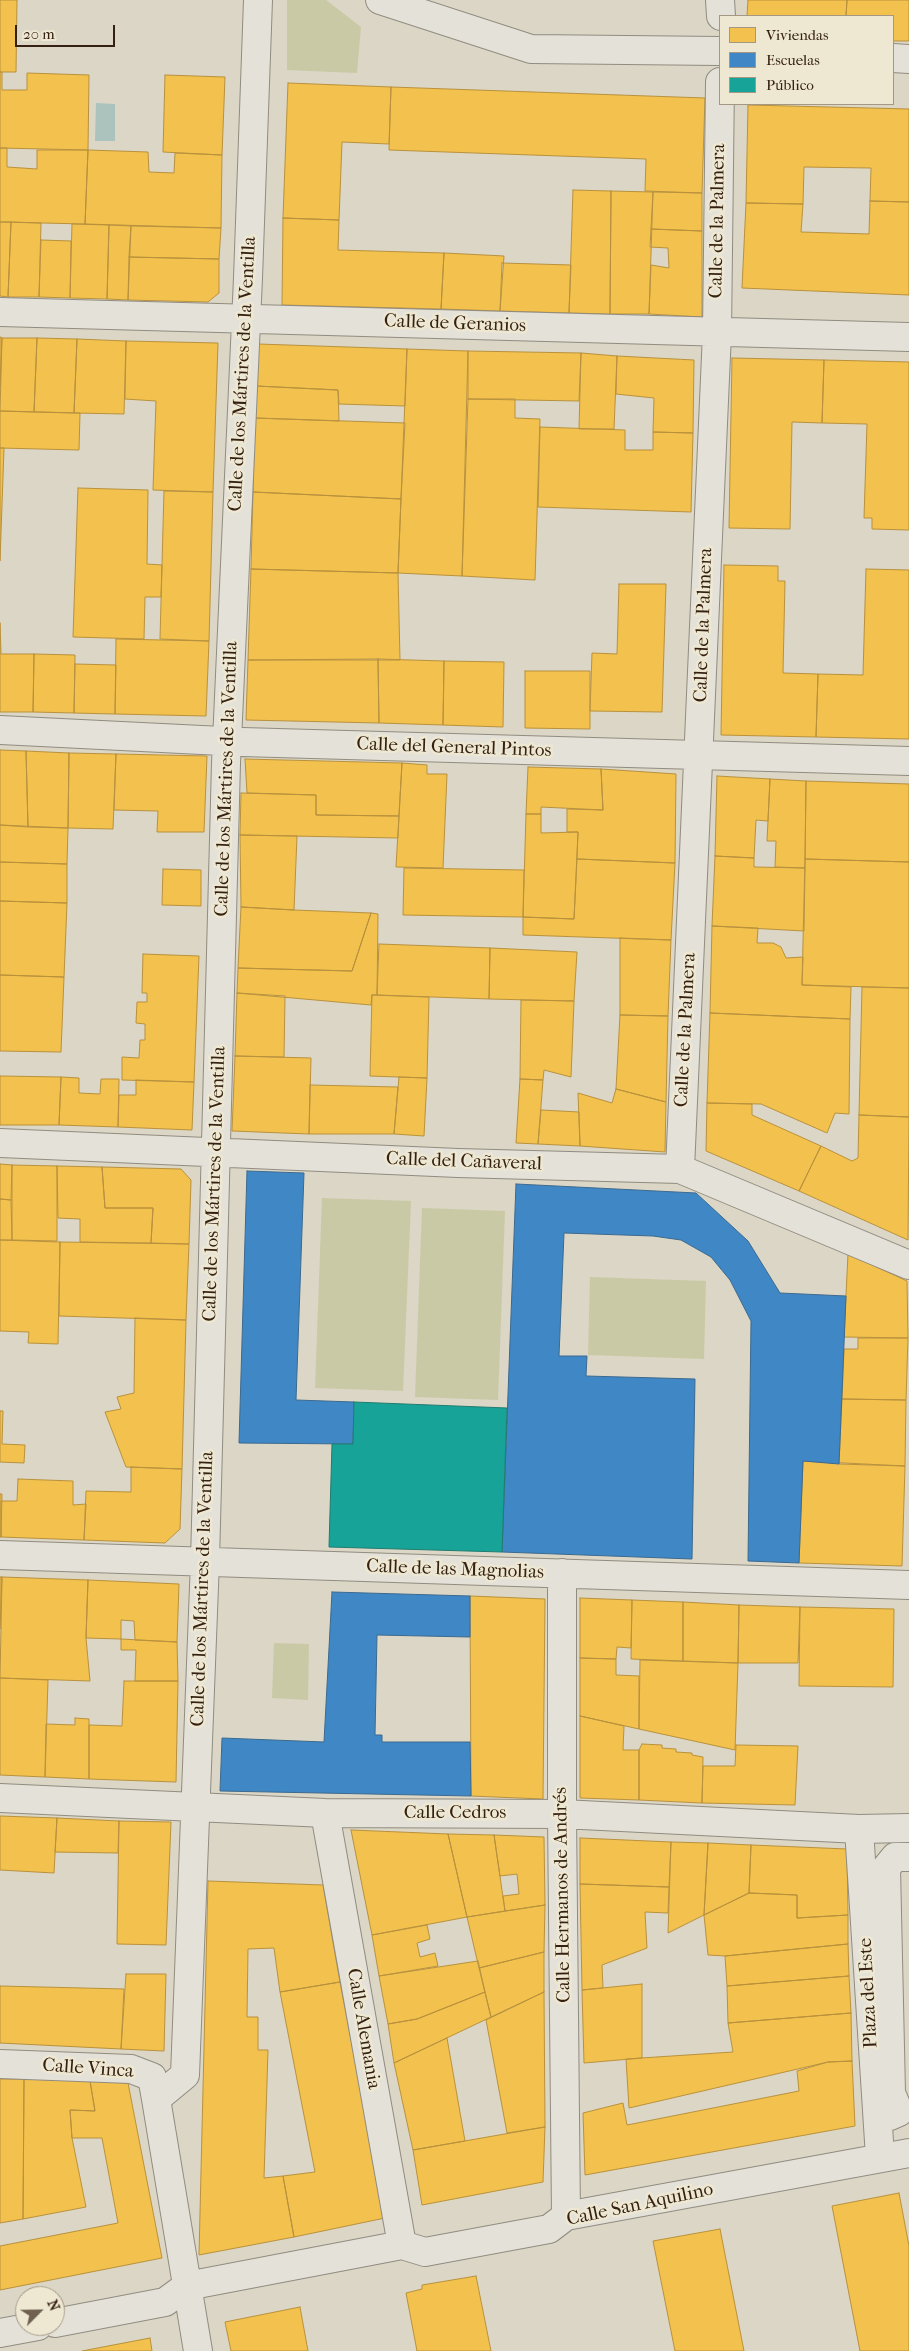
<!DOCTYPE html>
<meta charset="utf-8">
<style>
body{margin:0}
#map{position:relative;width:909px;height:2351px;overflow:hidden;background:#dbd6c5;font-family:"IM FELL French Canon",serif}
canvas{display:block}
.legend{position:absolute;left:719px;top:15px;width:175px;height:90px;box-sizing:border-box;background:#eee8d3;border:1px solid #a49885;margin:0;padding:6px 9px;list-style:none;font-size:15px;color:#352111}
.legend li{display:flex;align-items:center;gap:10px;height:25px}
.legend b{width:25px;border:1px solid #a49885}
.north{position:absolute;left:15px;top:2286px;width:50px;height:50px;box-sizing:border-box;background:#eee8d3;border:1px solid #a49885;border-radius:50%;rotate:67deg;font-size:14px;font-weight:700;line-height:20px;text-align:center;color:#352111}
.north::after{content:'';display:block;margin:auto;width:18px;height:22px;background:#6f6050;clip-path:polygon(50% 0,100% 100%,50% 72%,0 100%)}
.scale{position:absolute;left:15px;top:25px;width:100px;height:22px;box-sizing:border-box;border:2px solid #352111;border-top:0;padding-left:6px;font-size:15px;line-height:18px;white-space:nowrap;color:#352111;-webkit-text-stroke:4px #eee8d3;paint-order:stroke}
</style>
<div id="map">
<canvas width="909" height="2351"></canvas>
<ul class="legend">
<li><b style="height:14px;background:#f2c14e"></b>Viviendas</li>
<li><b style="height:14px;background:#3f88c5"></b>Escuelas</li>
<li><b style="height:14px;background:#17a398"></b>Público</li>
</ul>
<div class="north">N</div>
<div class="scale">20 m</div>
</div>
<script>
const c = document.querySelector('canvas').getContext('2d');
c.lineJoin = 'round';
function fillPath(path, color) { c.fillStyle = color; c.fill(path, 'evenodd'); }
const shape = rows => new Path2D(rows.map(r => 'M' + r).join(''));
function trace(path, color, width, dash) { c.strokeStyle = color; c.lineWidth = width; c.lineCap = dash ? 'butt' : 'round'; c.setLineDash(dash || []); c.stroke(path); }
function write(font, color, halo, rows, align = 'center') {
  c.font = font + ' "IM FELL French Canon",serif'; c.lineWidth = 5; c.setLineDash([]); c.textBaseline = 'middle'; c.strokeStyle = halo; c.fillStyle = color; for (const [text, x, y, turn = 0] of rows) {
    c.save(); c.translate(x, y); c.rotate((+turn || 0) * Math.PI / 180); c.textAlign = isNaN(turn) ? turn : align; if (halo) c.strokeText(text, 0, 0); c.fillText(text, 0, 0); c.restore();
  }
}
fillPath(shape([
 [287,0,326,0,361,27,357,73,287,70],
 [322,1198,411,1201,403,1391,315,1388],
 [422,1208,505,1211,498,1400,415,1397],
 [590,1277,706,1281,704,1359,588,1355],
 [274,1643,309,1644,308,1700,272,1698]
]), '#cac9a5');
fillPath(shape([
 [96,103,115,104,115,141,95,141]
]), '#acc2bd');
const homes = shape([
 [0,0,17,0,16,72,0,72,0,0],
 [748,0,847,0,846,16,747,16,748,0],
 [847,0,909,0,909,41,893,41,893,16,846,16,847,0],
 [0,72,2,72,2,90,27,90,27,73,89,75,88,150,0,148,0,72],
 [165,75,225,77,222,155,163,152,165,75],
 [288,83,391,87,389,144,342,142,339,220,283,218,288,83],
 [391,87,705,98,702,193,645,191,646,159,389,150,391,87],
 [748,105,909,109,909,202,870,201,871,168,804,167,803,204,746,203,748,105],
 [0,148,7,148,7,167,37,169,37,150,88,150,85,224,0,222,0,148],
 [88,150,148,152,149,172,174,173,175,153,222,155,221,228,85,224,88,150],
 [573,190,611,191,610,314,569,313,573,190],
 [611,191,653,192,649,314,610,314,611,191],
 [653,192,702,193,702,231,651,229,653,192],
 [870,201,909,202,909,295,742,288,746,203,803,204,801,232,869,234,870,201],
 [283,218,339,220,338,250,444,253,441,309,282,305,283,218],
 [0,222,11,222,8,297,0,296,0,222],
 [11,222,41,223,39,297,8,297,11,222],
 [72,224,109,225,107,299,70,298,72,224],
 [109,225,131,226,128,300,107,299,109,225],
 [131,226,221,228,219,259,129,257,131,226],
 [651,229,702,231,702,317,649,314,651,265,669,268,668,248,650,247,651,229],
 [41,240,71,241,70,298,39,297,41,240],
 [444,253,504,256,500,311,441,309,444,253],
 [129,257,219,259,219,293,208,302,128,300,129,257],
 [502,263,571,265,569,313,500,311,502,263],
 [0,337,2,338,0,386,0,337],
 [2,338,37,338,34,412,0,411,2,338],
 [37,338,77,339,74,413,34,412,37,338],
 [77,339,126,341,124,414,74,413,77,339],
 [126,341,218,343,213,492,153,490,156,401,125,399,126,341],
 [258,344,407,349,405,406,339,404,338,390,256,386,258,344],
 [407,349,468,351,462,576,398,573,407,349],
 [468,351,581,353,579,401,468,399,468,351],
 [581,353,617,356,614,429,579,429,581,353],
 [617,356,694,360,693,433,653,432,654,398,616,394,617,356],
 [732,358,824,360,822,423,792,422,790,529,729,528,732,358],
 [824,360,909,362,909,530,872,529,872,518,864,518,867,424,822,423,824,360],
 [256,386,338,390,339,421,255,418,256,386],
 [468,399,515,399,515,418,540,419,535,580,462,576,468,399],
 [0,411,80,413,79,450,0,448,0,411],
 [255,418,405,423,401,499,253,492,255,418],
 [540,427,625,430,625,450,653,450,653,432,693,433,691,512,538,507,540,427],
 [0,448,4,448,0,561,0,448],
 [78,488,148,490,147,564,162,565,161,597,145,597,144,639,73,637,78,488],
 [164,491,213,492,209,641,160,639,164,491],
 [253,492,401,499,398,573,251,569,253,492],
 [724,565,778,566,778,581,785,581,783,673,818,674,816,737,721,735,724,565],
 [251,569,398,573,400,660,248,660,251,569],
 [866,569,909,570,909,739,816,737,818,674,863,675,866,569],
 [619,584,666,584,662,712,590,711,592,653,617,654,619,584],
 [0,623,1,654,34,654,33,712,0,712,0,623],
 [116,639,209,641,206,716,115,714,116,639],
 [34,654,75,655,74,713,33,712,34,654],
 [378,659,379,723,246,720,248,660,378,659],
 [378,659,444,661,443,725,379,723,378,659],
 [444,661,504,662,503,727,443,725,444,661],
 [75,664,116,665,115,714,74,713,75,664],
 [525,671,590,671,590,729,525,728,525,671],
 [0,750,26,751,28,827,0,825,0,750],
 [26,751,69,753,68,828,28,827,26,751],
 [69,753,116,754,113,829,68,828,69,753],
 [116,754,207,756,204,832,157,832,158,811,114,810,116,754],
 [245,759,402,763,399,816,316,815,316,795,247,793,245,759],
 [402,763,427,765,427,774,447,774,443,868,396,867,402,763],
 [528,767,601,769,603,810,541,807,541,814,526,814,528,767],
 [601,769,676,774,675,863,577,859,578,832,567,832,567,809,603,810,601,769],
 [717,776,770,779,768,821,756,820,754,858,715,856,717,776],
 [770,779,806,781,805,868,775,867,776,841,767,841,770,779],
 [806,781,909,784,909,862,805,859,806,781],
 [241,793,316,795,316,815,399,816,398,838,240,835,241,793],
 [526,814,541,814,541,833,578,832,574,919,523,917,526,814],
 [0,825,68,828,67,864,0,862,0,825],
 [240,835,297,836,294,910,241,907,240,835],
 [715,856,754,858,754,867,805,868,804,931,712,926,715,856],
 [577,859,675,863,671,940,523,935,523,917,574,919,577,859],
 [805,859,909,862,909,988,802,985,805,859],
 [0,862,67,864,67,903,0,901,0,862],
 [404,868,524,870,523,917,403,915,404,868],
 [163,869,201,870,201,906,162,905,163,869],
 [0,901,67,903,64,977,0,975,0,901],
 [241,907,294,910,371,913,352,971,238,968,241,907],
 [371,913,378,914,377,995,372,995,371,1005,237,993,238,968,352,971,371,913],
 [712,926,758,928,757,943,773,943,781,947,786,958,803,957,802,985,851,987,850,1019,710,1013,712,926],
 [620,938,671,940,668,1016,620,1015,620,938],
 [379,944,490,948,489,999,377,995,379,944],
 [490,948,577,952,574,1001,489,999,490,948],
 [143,954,199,956,194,1082,122,1080,122,1057,139,1058,140,1040,145,1040,145,1024,136,1023,137,1002,147,1002,147,993,142,993,143,954],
 [0,975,64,977,61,1052,0,1051,0,975],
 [862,987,909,988,909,1117,859,1115,862,987],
 [237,993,285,996,284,1057,235,1056,237,993],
 [372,995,429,997,427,1078,370,1076,372,995],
 [521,1000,574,1001,571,1077,544,1070,543,1080,520,1079,521,1000],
 [710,1013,850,1019,849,1114,835,1113,827,1133,761,1104,707,1103,710,1013],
 [620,1015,668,1016,666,1102,616,1089,620,1015],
 [235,1056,311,1058,309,1134,232,1131,235,1056],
 [0,1076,61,1077,59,1125,0,1125,0,1076],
 [61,1077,79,1078,79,1093,100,1094,101,1079,119,1079,118,1127,59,1125,61,1077],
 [399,1077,427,1078,424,1136,394,1134,399,1077],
 [520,1079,543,1080,538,1144,516,1143,520,1079],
 [136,1080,194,1082,192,1130,118,1127,119,1095,136,1095,136,1080],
 [310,1085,398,1087,394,1134,309,1134,310,1085],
 [616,1089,666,1102,665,1152,580,1146,578,1093,612,1103,616,1089],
 [707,1103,752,1104,752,1115,821,1146,799,1191,706,1151,707,1103],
 [541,1110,579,1112,580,1146,538,1144,541,1110],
 [859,1115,909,1117,908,1240,799,1191,821,1146,852,1161,858,1158,859,1115],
 [0,1164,12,1165,11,1200,0,1199,0,1164],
 [12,1165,57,1166,57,1241,12,1240,12,1165],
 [57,1166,102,1167,105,1208,153,1208,151,1243,80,1242,80,1219,58,1218,57,1166],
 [102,1167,181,1169,191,1180,189,1244,151,1243,153,1208,105,1208,102,1167],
 [0,1199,11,1200,12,1240,0,1240,0,1199],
 [0,1240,60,1242,58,1344,28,1343,29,1332,0,1331,0,1240],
 [60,1242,189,1244,186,1320,59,1316,60,1242],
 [848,1254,907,1281,908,1338,844,1337,848,1254],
 [135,1318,186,1320,182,1469,126,1467,105,1412,121,1409,117,1397,134,1393,135,1318],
 [858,1338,908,1338,906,1400,842,1399,844,1349,858,1349,858,1338],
 [842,1399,906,1400,905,1466,839,1464,842,1399],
 [0,1411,3,1411,2,1444,25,1445,24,1463,0,1462,0,1411],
 [803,1461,905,1466,902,1566,799,1563,803,1461],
 [131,1467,182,1469,180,1529,165,1543,84,1540,86,1491,131,1492,131,1467],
 [18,1479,73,1481,73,1505,86,1504,84,1540,1,1537,1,1501,17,1501,18,1479],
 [0,1494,2,1494,1,1537,0,1537,0,1494],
 [0,1577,2,1577,0,1629,0,1577],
 [2,1577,88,1580,86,1638,90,1681,0,1678,2,1577],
 [88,1580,179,1584,177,1642,135,1640,134,1621,121,1620,121,1639,86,1638,88,1580],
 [470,1596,545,1599,543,1799,471,1796,470,1596],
 [580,1598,632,1600,631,1648,617,1647,616,1659,580,1658,580,1598],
 [632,1600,683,1602,683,1661,631,1659,632,1600],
 [683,1602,739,1605,738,1663,683,1661,683,1602],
 [739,1605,800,1607,798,1663,738,1663,739,1605],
 [800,1607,894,1609,893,1687,799,1686,800,1607],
 [121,1639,177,1642,178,1681,135,1681,136,1650,121,1650,121,1639],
 [580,1658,616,1659,616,1675,639,1676,639,1729,580,1716,580,1658],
 [640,1660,738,1663,735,1750,639,1729,640,1660],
 [0,1678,48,1680,45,1777,0,1775,0,1678],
 [124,1681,178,1681,176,1782,89,1779,89,1725,122,1726,124,1681],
 [580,1716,624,1726,623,1750,639,1750,639,1800,580,1798,580,1716],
 [75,1718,89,1719,89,1779,45,1777,46,1724,75,1725,75,1718],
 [642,1744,662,1745,662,1748,676,1749,676,1752,692,1753,692,1755,703,1757,702,1803,639,1800,639,1750,642,1744],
 [736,1745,798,1746,795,1805,702,1803,703,1766,735,1766,736,1745],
 [0,1816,57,1818,54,1873,0,1870,0,1816],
 [57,1818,119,1821,118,1853,55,1852,57,1818],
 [119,1821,171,1822,166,1945,117,1944,119,1821],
 [351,1830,448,1834,467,1917,372,1935,351,1830],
 [448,1834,494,1835,505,1911,467,1917,448,1834],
 [494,1835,544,1837,545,1905,505,1911,503,1896,519,1894,517,1874,500,1876,494,1835],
 [580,1838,671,1842,669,1887,580,1884,580,1838],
 [671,1842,708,1843,704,1915,668,1933,671,1842],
 [708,1843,751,1845,749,1893,704,1915,708,1843],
 [751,1845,847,1849,848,1915,797,1918,797,1895,749,1893,751,1845],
 [208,1881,323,1885,340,1982,280,1992,274,1948,248,1949,247,2017,258,2017,258,2050,268,2050,264,2178,283,2176,294,2237,199,2255,208,1881],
 [580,1884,669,1887,668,1913,645,1912,647,1948,602,1965,603,1988,582,1990,580,1884],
 [749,1893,797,1895,797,1918,848,1915,848,1944,725,1956,708,1955,704,1915,749,1893],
 [545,1905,544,1952,479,1968,467,1917,545,1905],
 [427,1925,430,1939,417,1943,420,1957,435,1953,438,1966,379,1976,372,1935,427,1925],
 [848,1944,849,1976,727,1986,725,1956,848,1944],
 [544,1952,544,1992,491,2017,479,1968,544,1952],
 [478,1961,485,1992,417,2019,388,2024,379,1976,478,1961],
 [126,1974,166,1974,164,2051,121,2049,126,1974],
 [849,1976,851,2013,728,2023,727,1986,849,1976],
 [340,1982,385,2218,294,2237,283,2176,315,2172,280,1992,340,1982],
 [642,1984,642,2058,584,2063,582,1990,642,1984],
 [0,1986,124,1989,121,2049,0,2043,0,1986],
 [485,1992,491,2017,394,2063,388,2024,417,2019,485,1992],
 [544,1992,545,2127,507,2133,486,2020,544,1992],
 [851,2013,852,2061,828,2062,629,2108,626,2059,733,2052,728,2023,851,2013],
 [447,2038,465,2141,413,2150,394,2063,447,2038],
 [852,2061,855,2126,585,2175,583,2113,623,2103,627,2125,799,2091,797,2071,828,2062,852,2061],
 [0,2079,24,2079,23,2219,0,2223,0,2079],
 [24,2079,90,2081,95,2111,70,2110,72,2138,86,2207,23,2219,24,2079],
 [90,2081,128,2083,162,2258,0,2290,0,2246,118,2223,102,2138,72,2138,70,2110,95,2111,90,2081],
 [545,2127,543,2182,422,2205,413,2150,545,2127],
 [899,2193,909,2246,909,2351,860,2351,832,2206,899,2193],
 [720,2229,744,2351,675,2351,653,2241,720,2229],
 [476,2276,491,2351,417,2351,406,2293,422,2289,422,2285,476,2276],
 [300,2307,308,2351,231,2351,225,2322,300,2307],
 [150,2338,152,2351,82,2351,150,2338]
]);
fillPath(homes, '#f2c14e');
trace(homes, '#b9913c', 1);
const schools = shape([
 [247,1171,304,1173,296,1400,354,1402,353,1444,239,1443,247,1171],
 [516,1184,696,1193,748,1241,780,1293,846,1296,839,1464,803,1461,799,1563,748,1561,751,1321,730,1280,711,1257,681,1240,653,1236,564,1233,559,1356,587,1356,586,1376,695,1379,692,1559,502,1552,516,1184],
 [332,1592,470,1596,470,1637,377,1635,375,1735,382,1735,382,1742,470,1742,471,1796,220,1791,222,1738,324,1742,332,1592]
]);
fillPath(schools, '#3f88c5');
trace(schools, '#3c698f', 1);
const public = shape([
 [354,1402,507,1408,502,1552,329,1547,332,1444,353,1444,354,1402]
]);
fillPath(public, '#17a398');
trace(public, '#207c70', 1);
const minor = shape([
 [380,0,531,49,720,51],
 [720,0,721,16],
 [893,58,909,59],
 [0,312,909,337],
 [0,730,242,742,909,761],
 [0,1143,458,1163,680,1169,909,1265],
 [680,1169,717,333,720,82],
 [0,1555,909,1585],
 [562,1573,562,1814,566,2216],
 [0,1798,325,1813,562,1814,859,1829,909,1828],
 [325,1813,402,2245],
 [859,1829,880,2157],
 [0,2064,131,2069,152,2077,156,2099],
 [890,2116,899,2112,891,2093,886,1868,895,1857,909,1857],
 [55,2323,165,2302,187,2286,402,2245,425,2252,549,2229,566,2216,909,2153],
 [0,2333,38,2326],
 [198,2351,156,2099,185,2075,205,1561,226,763,248,278,258,0]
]);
trace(minor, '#918c80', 30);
trace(minor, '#e4e1d9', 28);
write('19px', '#352111', '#eee8d3', [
 ["Calle de la Palmera",718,221,-89],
 ["Calle de Geranios",455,324,2],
 ["Calle de los Mártires de la Ventilla",243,374,-87],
 ["Calle de la Palmera",704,625,-88],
 ["Calle del General Pintos",454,748,2],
 ["Calle de los Mártires de la Ventilla",227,779,-88],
 ["Calle de la Palmera",686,1030,-87],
 ["Calle del Cañaveral",464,1162,2],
 ["Calle de los Mártires de la Ventilla",215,1184,-88],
 ["Calle de las Magnolias",455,1570,2],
 ["Calle de los Mártires de la Ventilla",203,1589,-88],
 ["Calle Cedros",455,1813],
 ["Calle Hermanos de Andrés",563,1895,-91],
 ["Plaza del Este",869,1993,-93],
 ["Calle Alemania",363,2029,80],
 ["Calle Vinca",88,2069,4],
 ["Calle San Aquilino",640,2205,-12]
]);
</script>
